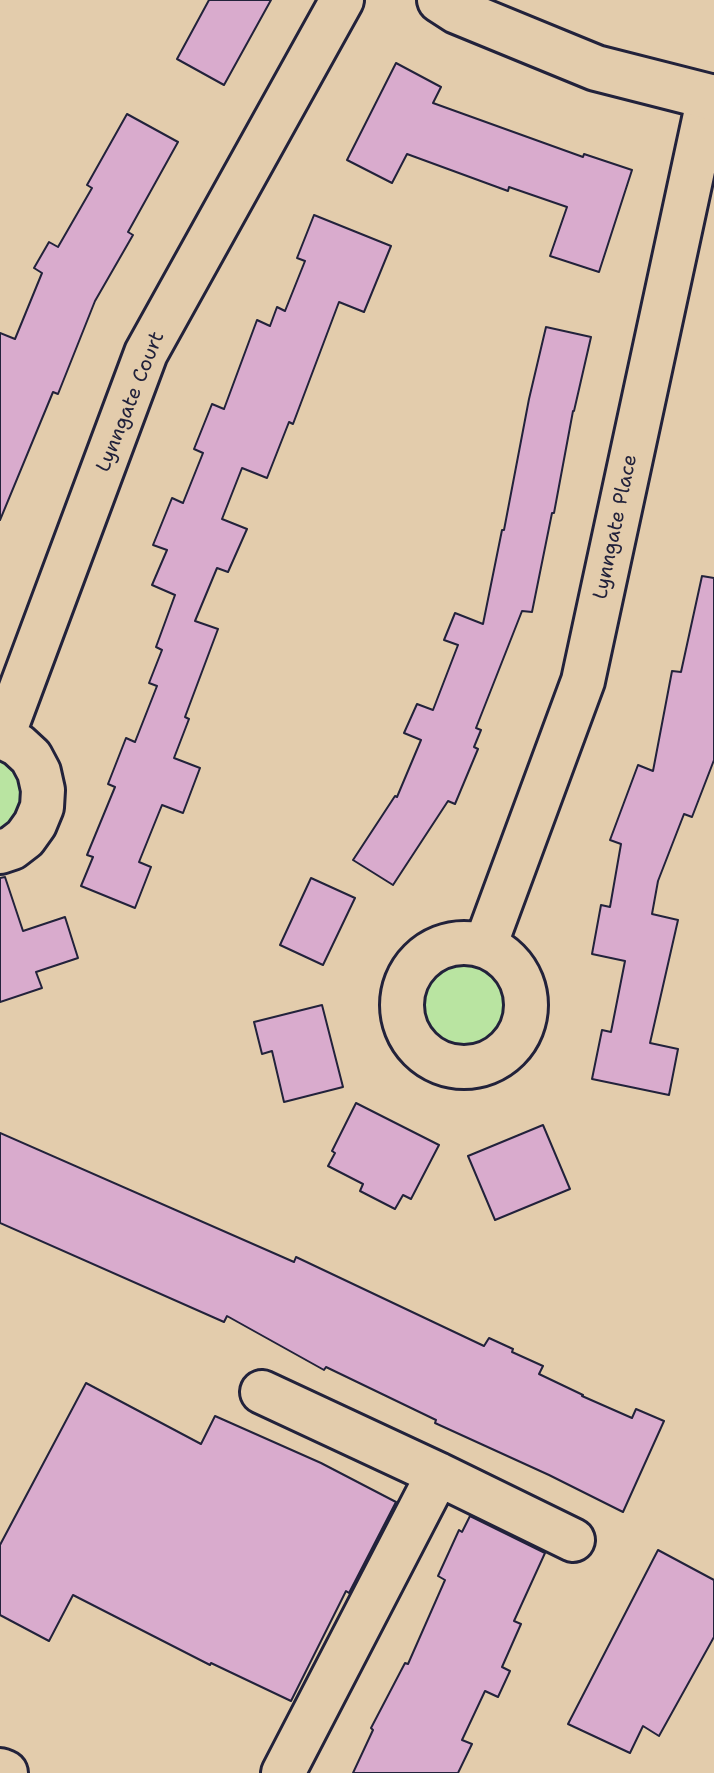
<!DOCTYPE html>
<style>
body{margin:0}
canvas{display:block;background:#e3ccac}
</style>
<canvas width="714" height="1773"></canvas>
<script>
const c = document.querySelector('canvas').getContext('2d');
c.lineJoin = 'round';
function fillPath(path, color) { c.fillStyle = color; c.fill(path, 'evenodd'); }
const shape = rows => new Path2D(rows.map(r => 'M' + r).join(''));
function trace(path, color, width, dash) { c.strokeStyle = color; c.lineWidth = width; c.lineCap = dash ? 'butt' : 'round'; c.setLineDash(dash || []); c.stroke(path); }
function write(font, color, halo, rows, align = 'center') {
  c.font = font + ' "Shantell Sans",sans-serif'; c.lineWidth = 6; c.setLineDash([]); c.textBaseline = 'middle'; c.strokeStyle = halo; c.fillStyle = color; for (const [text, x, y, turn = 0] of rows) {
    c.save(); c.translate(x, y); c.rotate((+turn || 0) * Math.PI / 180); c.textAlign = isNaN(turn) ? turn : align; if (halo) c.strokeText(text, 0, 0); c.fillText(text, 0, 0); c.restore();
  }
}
fillPath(shape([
 [0,757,12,767,19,779,22,793,20,806,14,819,0,830],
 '421 1006a42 42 0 1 1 84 0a42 42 0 1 1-84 0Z'
]), '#b9e4a1');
const building = shape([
 [209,0,271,0,224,85,177,59,209,0],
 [396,63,441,87,433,103,583,157,584,154,632,170,599,272,550,256,567,207,509,187,508,191,407,154,392,183,347,160,396,63],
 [127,114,178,142,128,232,133,235,95,301,58,394,53,392,0,520,0,333,15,339,42,273,34,268,49,242,58,247,92,188,87,185,127,114],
 [314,215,391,246,364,312,339,302,293,424,289,422,267,478,242,468,222,519,247,529,228,572,217,568,195,621,218,629,185,717,189,719,174,758,200,768,183,813,162,805,139,862,151,867,135,908,81,886,93,857,87,855,115,787,108,784,126,738,135,742,157,686,149,683,162,650,156,647,175,595,152,585,167,550,153,545,172,498,183,503,203,453,194,449,212,404,224,409,257,320,270,326,277,307,285,311,305,261,297,258,314,215],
 [546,327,591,337,574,411,573,411,554,513,552,513,532,612,522,611,476,728,481,730,474,747,478,749,455,804,448,801,393,885,353,860,395,796,397,797,421,740,404,733,417,704,433,710,458,645,444,640,455,613,483,624,502,530,504,530,529,399,546,327],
 [702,576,714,578,714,760,692,817,684,814,658,881,652,914,678,920,650,1043,678,1049,669,1095,592,1079,602,1030,611,1032,625,961,592,954,601,905,610,907,621,844,610,840,638,765,653,771,672,671,681,672,702,576],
 [5,877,23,931,65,917,78,958,36,972,42,988,0,1002,0,878,5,877],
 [311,878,355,898,323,965,280,945,311,878],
 [322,1005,343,1087,284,1102,272,1051,262,1054,254,1022,322,1005],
 [356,1103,439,1145,411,1199,403,1195,395,1209,360,1191,363,1184,328,1166,335,1153,332,1151,356,1103],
 [543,1125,570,1189,495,1220,468,1156,543,1125],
 [0,1133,294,1262,296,1257,484,1346,489,1338,513,1349,512,1352,543,1366,539,1374,583,1395,582,1396,632,1418,636,1409,664,1421,623,1512,549,1475,435,1423,436,1420,326,1367,324,1370,227,1316,224,1322,0,1223,0,1133],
 [86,1383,201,1444,215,1416,321,1463,396,1502,349,1593,346,1591,291,1701,211,1663,210,1665,73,1595,49,1641,0,1615,0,1545,86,1383],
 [470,1516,545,1553,514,1621,521,1624,502,1667,510,1671,498,1697,485,1691,462,1740,472,1744,458,1773,353,1773,373,1730,371,1728,405,1663,408,1664,445,1580,438,1576,459,1530,462,1532,470,1516],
 [658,1550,714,1580,714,1637,659,1736,643,1726,630,1753,568,1724,658,1550]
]);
fillPath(building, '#d9abcd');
trace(building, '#22223b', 2);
const minor = shape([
 [0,736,18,745,31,757,39,772,43,790,42,807,35,824,25,838,12,848,0,852],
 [3,736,146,353,342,0],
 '402 1005a62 62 0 1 1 124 0a62 62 0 1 1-124 0Z',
 [485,946,583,681,709,96],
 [262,1392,438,1474,573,1540],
 [283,1773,438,1474]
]);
const tertiary = shape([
 [440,0,457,11,596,68,714,98]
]);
const secondary = shape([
 [0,1771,5,1773]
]);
trace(minor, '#22223b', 48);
trace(tertiary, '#22223b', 50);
trace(secondary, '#22223b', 50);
trace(minor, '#e3ccac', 42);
trace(tertiary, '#e3ccac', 44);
trace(secondary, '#e3ccac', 44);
write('20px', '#22223b', '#e3ccac', [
 ["Lynngate Court",131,402,-68],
 ["Lynngate Place",616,527,-78]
]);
</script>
